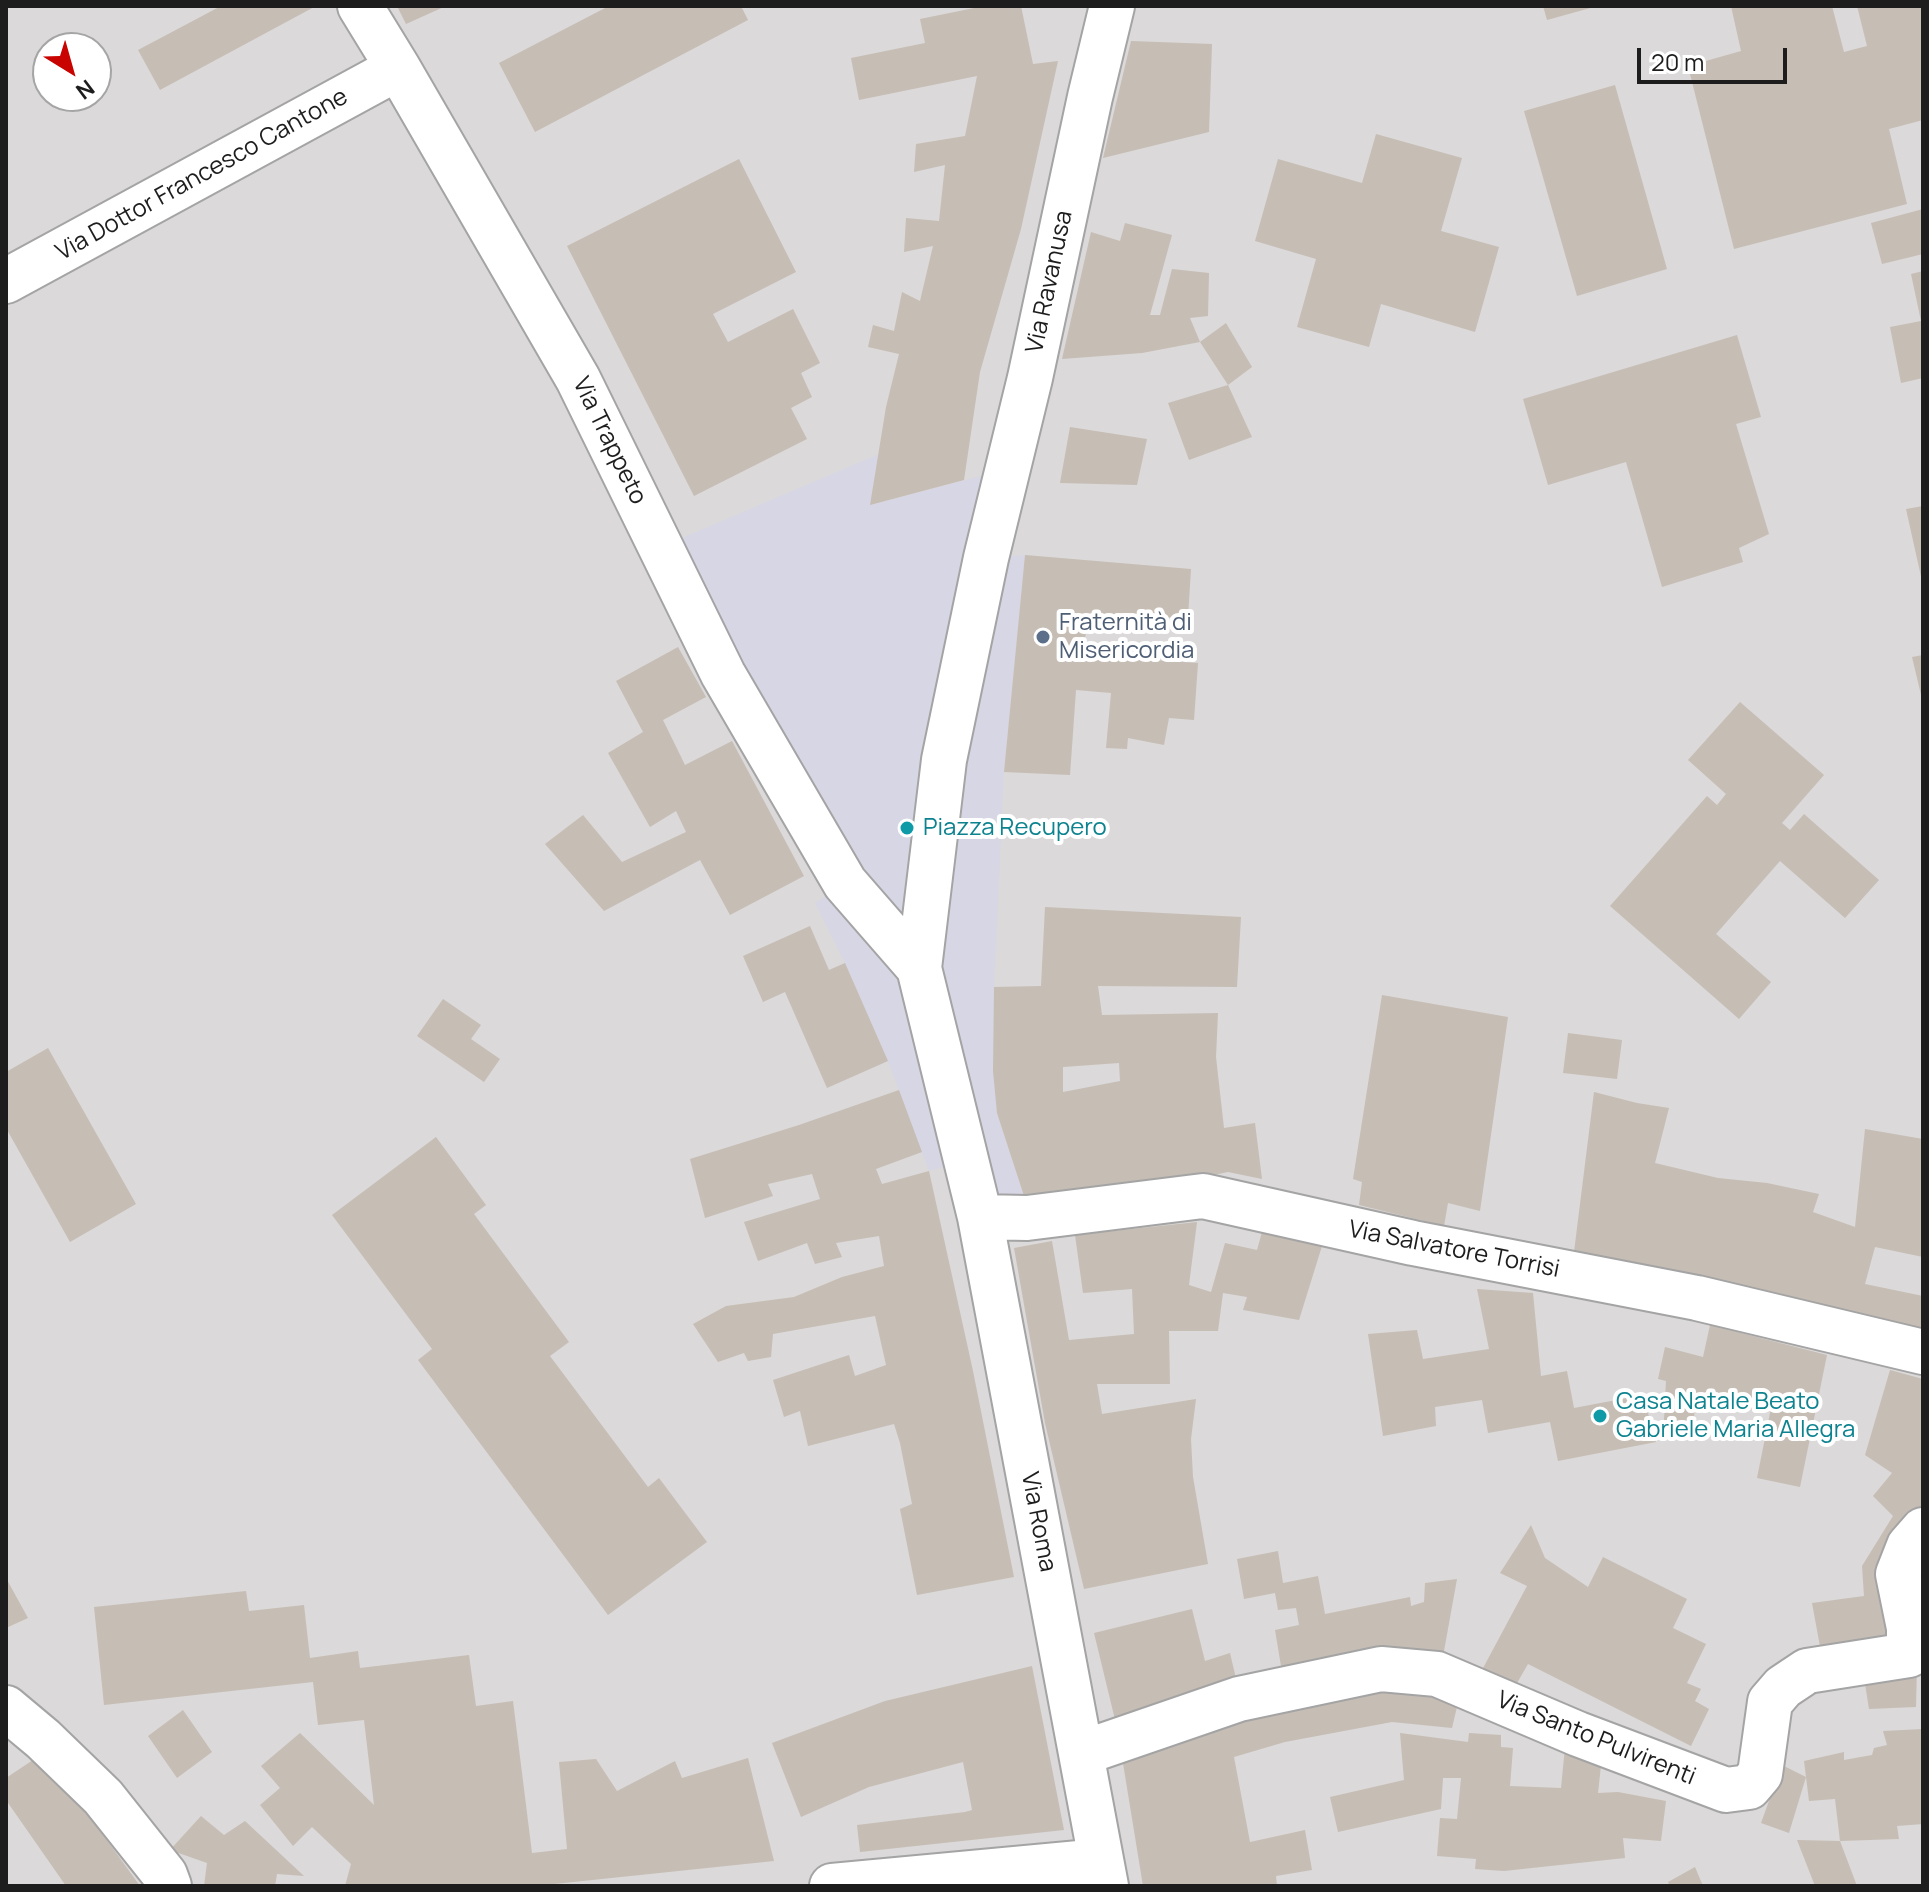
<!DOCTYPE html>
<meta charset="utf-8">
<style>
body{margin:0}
#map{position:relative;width:1929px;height:1892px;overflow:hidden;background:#eeeae2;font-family:Manrope,sans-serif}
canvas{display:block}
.frame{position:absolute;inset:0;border:8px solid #1d1d1d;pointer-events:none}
.north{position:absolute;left:32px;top:32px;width:80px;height:80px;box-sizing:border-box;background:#fff;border:2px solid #a5a5a5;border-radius:50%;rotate:143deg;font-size:22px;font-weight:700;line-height:32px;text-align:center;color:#1d1d1d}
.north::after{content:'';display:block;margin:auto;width:28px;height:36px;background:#c90400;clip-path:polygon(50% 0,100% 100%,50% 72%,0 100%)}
.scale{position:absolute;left:1637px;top:48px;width:150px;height:36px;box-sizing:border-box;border:4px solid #1d1d1d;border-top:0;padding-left:10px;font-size:24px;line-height:28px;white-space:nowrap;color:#1d1d1d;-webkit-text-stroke:6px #fff;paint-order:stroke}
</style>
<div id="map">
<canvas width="1929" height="1892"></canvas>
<div class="frame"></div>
<div class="north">N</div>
<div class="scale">20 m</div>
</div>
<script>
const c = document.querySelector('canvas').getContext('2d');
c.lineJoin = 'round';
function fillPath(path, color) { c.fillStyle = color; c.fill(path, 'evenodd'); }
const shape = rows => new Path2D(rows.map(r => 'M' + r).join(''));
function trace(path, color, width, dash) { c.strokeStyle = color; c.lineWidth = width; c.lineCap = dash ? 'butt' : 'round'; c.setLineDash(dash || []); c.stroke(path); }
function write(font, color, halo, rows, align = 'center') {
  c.font = font + ' Manrope,sans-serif'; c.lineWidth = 8; c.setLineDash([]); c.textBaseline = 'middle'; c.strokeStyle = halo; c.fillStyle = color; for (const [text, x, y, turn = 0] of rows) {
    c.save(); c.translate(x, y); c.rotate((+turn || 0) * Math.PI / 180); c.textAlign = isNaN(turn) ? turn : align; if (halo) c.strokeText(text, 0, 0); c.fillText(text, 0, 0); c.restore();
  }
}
fillPath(shape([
 [6,6,1923,6,1923,1886,6,1886],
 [48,48,96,48,96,96,48,96]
]), '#dbd9d9');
fillPath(shape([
 [879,454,871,505,1007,469,987,558,1025,555,1004,772,994,987,997,1113,1025,1199,980,1217,966,1160,929,1171,888,1061,845,963,815,903,845,884,661,547]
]), '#d7d6e4');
fillPath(shape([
 [221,6,316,6,160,90,138,50],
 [397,6,446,6,406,24],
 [609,6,741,6,748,20,535,132,499,63],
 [984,6,1021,6,1033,64,1058,61,1021,229,980,372,964,480,870,505,886,407,899,354,868,347,873,325,894,331,902,292,920,301,933,246,904,252,906,218,939,221,945,165,914,172,916,144,965,136,977,76,859,100,851,58,925,43,920,19],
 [1543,6,1594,6,1594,7,1547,20],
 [1731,6,1832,6,1844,52,1867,46,1857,6,1921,6,1923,12,1923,120,1889,129,1907,204,1734,249,1688,66,1741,51],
 [1131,41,1212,44,1209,132,1103,158],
 [1615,85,1667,269,1577,296,1524,111],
 [1376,134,1462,158,1441,231,1499,247,1475,332,1381,304,1369,347,1297,327,1316,259,1255,241,1278,159,1362,183],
 [739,159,796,272,713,314,728,342,793,309,820,363,801,373,812,397,791,408,807,439,694,496,567,246],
 [1923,209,1923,254,1882,264,1871,223],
 [1125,223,1172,235,1150,315,1160,315,1172,269,1209,273,1208,316,1190,318,1200,342,1142,353,1062,359,1091,232,1120,241],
 [1923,271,1923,378,1901,383,1890,327,1921,321,1911,274],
 [1226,323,1252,367,1228,385,1252,437,1189,460,1168,403,1228,385,1200,342],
 [1737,335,1761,417,1736,424,1769,534,1739,548,1743,562,1662,587,1626,462,1548,485,1523,399],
 [1070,427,1147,439,1137,485,1060,483],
 [1923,506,1923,581,1922,581,1906,509],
 [1025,555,1191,569,1188,617,1089,620,1081,655,1198,663,1194,720,1169,718,1164,745,1128,738,1127,749,1106,748,1111,693,1076,690,1070,775,1004,772],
 [678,647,706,697,663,720,685,765,732,741,804,876,730,915,700,860,604,911,545,844,583,815,622,862,686,832,676,811,650,827,608,753,643,732,616,681],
 [1923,655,1923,699,1922,699,1912,657],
 [1740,702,1824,775,1782,823,1790,830,1804,814,1879,880,1845,918,1780,861,1716,934,1771,982,1739,1019,1610,906,1707,796,1717,805,1726,794,1688,760],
 [1045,907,1241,917,1237,987,1098,986,1102,1015,1218,1013,1216,1057,1224,1128,1255,1123,1262,1179,1228,1172,1146,1189,1025,1199,997,1113,993,1071,994,987,1041,986],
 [1119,1063,1120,1081,1063,1092,1063,1067],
 [810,926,829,970,845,963,888,1061,827,1088,785,992,763,1002,743,956],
 [1382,995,1508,1017,1480,1211,1448,1203,1444,1226,1359,1205,1362,1182,1353,1179],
 [443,999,481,1025,471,1039,500,1059,484,1082,417,1036],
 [1568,1033,1622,1040,1617,1079,1563,1073],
 [48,1048,136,1204,70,1242,6,1128,6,1072],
 [899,1090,922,1152,876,1169,882,1184,929,1171,973,1371,1014,1577,917,1595,900,1509,912,1504,900,1443,894,1424,808,1446,800,1411,784,1417,773,1380,849,1355,855,1376,886,1365,875,1316,773,1334,771,1357,748,1361,744,1353,718,1362,693,1324,726,1306,794,1297,842,1277,884,1266,879,1236,836,1243,842,1257,815,1264,807,1243,758,1261,744,1222,820,1199,812,1174,768,1184,773,1196,705,1218,690,1159,799,1125],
 [1594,1092,1637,1103,1669,1108,1655,1163,1718,1178,1767,1183,1819,1194,1813,1212,1855,1227,1865,1129,1923,1139,1923,1257,1875,1247,1865,1284,1923,1296,1923,1329,1574,1252],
 [436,1137,486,1205,474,1214,569,1342,550,1356,648,1487,659,1478,707,1542,608,1615,418,1360,432,1349,332,1215],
 [1197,1222,1189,1285,1211,1292,1225,1243,1257,1250,1262,1232,1322,1246,1299,1320,1243,1310,1247,1297,1223,1293,1218,1331,1169,1331,1170,1384,1097,1384,1102,1414,1196,1399,1191,1439,1193,1477,1208,1564,1084,1589,1045,1423,1014,1248,1052,1241,1069,1340,1134,1334,1132,1289,1083,1293,1075,1235],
 [1477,1289,1533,1293,1541,1376,1567,1371,1574,1408,1643,1395,1656,1442,1558,1461,1550,1422,1488,1433,1482,1400,1435,1407,1436,1426,1383,1436,1368,1334,1417,1330,1423,1359,1489,1349],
 [1710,1325,1827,1355,1800,1487,1757,1478,1772,1403,1742,1396,1695,1396,1694,1421,1664,1420,1666,1381,1658,1379,1665,1347,1703,1357],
 [1890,1370,1923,1379,1923,1511,1898,1649,1821,1652,1812,1603,1864,1596,1862,1566,1893,1516,1873,1496,1892,1473,1865,1455],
 [1531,1525,1545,1558,1588,1587,1603,1557,1687,1599,1673,1628,1706,1644,1687,1683,1701,1689,1695,1701,1709,1709,1691,1746,1528,1664,1513,1690,1482,1670,1527,1586,1500,1573],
 [1278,1551,1283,1583,1318,1576,1325,1614,1410,1597,1411,1606,1424,1602,1425,1583,1457,1579,1442,1662,1283,1678,1275,1630,1299,1625,1296,1608,1278,1610,1275,1593,1244,1599,1237,1559],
 [6,1578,28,1618,6,1628],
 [246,1591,249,1611,304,1605,310,1658,358,1651,360,1668,469,1655,476,1706,513,1701,532,1853,567,1849,559,1762,596,1759,617,1791,675,1761,682,1778,748,1758,774,1861,535,1886,345,1886,351,1864,312,1827,293,1846,260,1805,280,1788,261,1766,300,1733,374,1805,364,1720,318,1725,313,1682,104,1705,94,1607],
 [1192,1609,1205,1661,1230,1653,1238,1687,1118,1732,1094,1633],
 [1917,1664,1916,1707,1869,1709,1863,1671],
 [1032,1666,1064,1830,860,1852,857,1825,965,1812,972,1810,963,1762,869,1787,801,1817,772,1743,885,1701],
 [1394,1688,1460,1694,1452,1728,1392,1722,1285,1742,1234,1757,1250,1842,1305,1830,1312,1870,1276,1876,1277,1886,1143,1886,1121,1751,1193,1728],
 [183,1710,212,1752,177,1778,148,1736],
 [1923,1729,1923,1824,1897,1826,1899,1839,1840,1841,1835,1799,1809,1801,1804,1761,1844,1752,1844,1760,1872,1755,1874,1748,1887,1745,1883,1731],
 [1400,1733,1468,1742,1469,1733,1501,1735,1501,1747,1513,1748,1510,1786,1561,1788,1566,1737,1602,1756,1598,1793,1618,1792,1666,1801,1661,1841,1623,1838,1625,1858,1504,1871,1475,1869,1476,1859,1437,1856,1440,1818,1457,1819,1461,1778,1443,1778,1441,1809,1338,1832,1330,1797,1404,1780],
 [33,1760,65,1782,140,1886,66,1886,6,1800,6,1778],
 [1782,1765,1806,1777,1789,1833,1761,1823],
 [201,1816,224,1835,245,1821,304,1876,277,1874,275,1886,204,1886,207,1863,170,1850],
 [1797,1840,1840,1841,1857,1886,1815,1886],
 [1695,1867,1703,1886,1670,1886,1668,1882]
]), '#c6bdb5');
const minor = shape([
 [360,6,398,68,578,379,723,674,845,883,919,968],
 [6,281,398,68],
 [980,1217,1027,1218,1203,1196,1413,1243,1697,1298,1923,1352],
 [6,1708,43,1739,103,1797,165,1875,169,1886],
 [1082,1753,1239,1699,1381,1669,1437,1674,1578,1734,1726,1790,1749,1787,1760,1774,1770,1702,1783,1687,1807,1671,1909,1655,1909,1628,1898,1574,1909,1546,1923,1530],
 [832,1886,1101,1861],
 [1106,1886,980,1217,919,968,944,760,986,558,1030,378,1090,97,1112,6]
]);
trace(minor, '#a4a4a4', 48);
trace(minor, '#fff', 44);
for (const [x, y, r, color] of [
 [1043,637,8,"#5c6f8a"],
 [907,828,8,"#0f9aa8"],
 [1600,1416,8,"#0f9aa8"]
]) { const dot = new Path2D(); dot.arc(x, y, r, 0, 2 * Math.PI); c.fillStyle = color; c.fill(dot); trace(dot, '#fff', 3); }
write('24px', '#1d1d1d', '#fff', [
 ["Via Dottor Francesco Cantone",202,175,-29],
 ["Via Ravanusa",1050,282,-78],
 ["Via Trappeto",609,441,64],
 ["Via Salvatore Torrisi",1454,1250,11],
 ["Via Roma",1038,1522,79],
 ["Via Santo Pulvirenti",1596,1739,22]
]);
write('24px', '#4e5e75', '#fff', [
 ["Fraternità di",1059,623],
 ["Misericordia",1059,651]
], 'left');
write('24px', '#0d838f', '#fff', [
 ["Piazza Recupero",923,828],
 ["Casa Natale Beato",1616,1402],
 ["Gabriele Maria Allegra",1616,1430]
], 'left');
</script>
